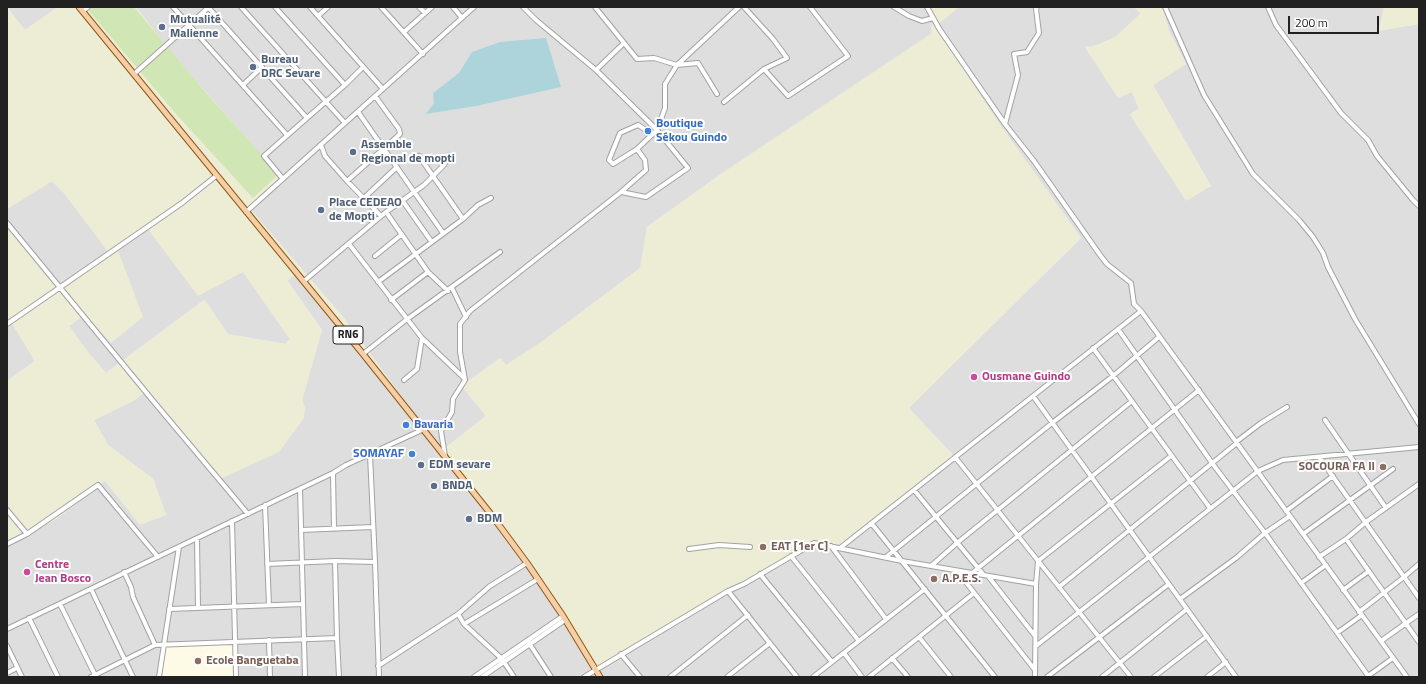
<!DOCTYPE html>
<meta charset="utf-8">
<style>
body{margin:0}
#map{position:relative;width:1426px;height:684px;overflow:hidden;background:#f1ede9;font-family:"Titillium Web",sans-serif}
canvas{display:block}
.frame{position:absolute;inset:0;border:8px solid #212121;pointer-events:none}
.scale{position:absolute;left:1288px;top:16px;width:91px;height:18px;box-sizing:border-box;border:2px solid #212121;border-top:0;padding-left:5px;font-size:12px;line-height:14px;white-space:nowrap;color:#212121;-webkit-text-stroke:3px #fff;paint-order:stroke}
</style>
<div id="map">
<canvas width="1426" height="684"></canvas>
<div class="frame"></div>
<div class="scale">200 m</div>
</div>
<script>
const c = document.querySelector('canvas').getContext('2d');
c.lineJoin = 'round';
function fillPath(path, color) { c.fillStyle = color; c.fill(path, 'evenodd'); }
const shape = rows => new Path2D(rows.map(r => 'M' + r).join(''));
function trace(path, color, width, dash) { c.strokeStyle = color; c.lineWidth = width; c.lineCap = dash ? 'butt' : 'round'; c.setLineDash(dash || []); c.stroke(path); }
function write(font, color, halo, rows, align = 'center') {
  c.font = font + ' "Titillium Web",sans-serif'; c.lineWidth = 4; c.setLineDash([]); c.textBaseline = 'middle'; c.strokeStyle = halo; c.fillStyle = color; for (const [text, x, y, turn = 0] of rows) {
    c.save(); c.translate(x, y); c.rotate((+turn || 0) * Math.PI / 180); c.textAlign = isNaN(turn) ? turn : align; if (halo) c.strokeText(text, 0, 0); c.fillText(text, 0, 0); c.restore();
  }
}
fillPath(shape([
 [7,7,58,7,25,30],
 [136,7,926,7,932,22,931,34,721,174,647,227,641,268,540,343,506,365,500,358,464,389,486,416,441,451,344,318,251,210,278,178,168,49],
 [959,7,1134,7,1141,13,1115,38,1092,47,1085,46,1132,91,1139,109,1130,114,1211,186,1153,85,1186,64,1169,31,1163,7,1384,7,1379,30,1419,24,1419,677,7,677,7,473,55,520,105,481,140,524,166,515,153,479,108,445,94,420,133,401,144,393,305,408,302,400,322,330,287,280,295,275,355,346,456,473,518,554,595,669,955,457,908,408,1081,238,996,119,934,26],
 [52,181,64,193,110,254,59,287,7,223,7,209],
 [147,228,243,272,290,339,285,344,228,334,204,300,106,373,87,351,69,326,84,315,117,248],
 [10,320,35,361,7,381,7,321]
]), '#dfdede');
fillPath(shape([
 [233,643,234,677,160,677,165,645]
]), '#fdfbe6');
fillPath(shape([
 [58,7,136,7,168,49,264,158,278,178,251,210,344,318,442,451,486,416,464,389,464,384,500,358,506,365,540,343,640,268,647,227,721,174,931,34,932,22,926,7,959,7,935,27,996,119,1081,238,909,408,955,457,840,548,814,543,595,670,518,554,456,473,392,395,355,346,295,275,287,281,322,330,302,400,305,408,304,418,279,452,220,479,204,465,144,393,133,401,94,420,108,445,153,479,166,515,140,525,105,481,55,520,7,543,7,381,35,361,10,320,7,321,7,223,59,287,110,254,64,193,52,181,7,209,7,8,25,30],
 [147,228,198,296,243,272,290,339,285,344,228,334,205,300,106,373,87,351,69,326,84,315,111,343,143,317,117,248],
 [1134,7,1163,7,1169,31,1186,64,1153,85,1211,186,1186,201,1130,115,1139,109,1132,92,1118,98,1084,46,1092,47,1115,37,1141,14],
 [1384,7,1419,7,1419,24,1379,31]
]), '#ededd6');
fillPath(shape([
 [93,7,134,7,206,93,279,174,253,198,177,115,89,11]
]), '#d0e6b4');
fillPath(shape([
 [546,38,561,87,476,106,426,114,434,103,433,93,459,73,472,52,500,42]
]), '#add4da');
const minor = shape([
 [173,7,287,135],
 [208,7,307,118],
 [241,7,345,123],
 [275,7,345,85],
 [310,7,383,89],
 [381,7,423,54],
 [419,7,425,13],
 [453,7,462,18],
 [595,7,637,59,654,58,677,65,698,63,717,94],
 [744,7,773,39,787,58,764,69],
 [894,7,909,16,922,21,933,18],
 [927,7,940,30,1005,124,1034,161,1100,255,1107,264,1131,283,1134,304,1141,311,1407,677],
 [1165,7,1204,95,1253,174,1299,220,1313,237,1323,253,1328,267,1355,319,1419,424],
 [1268,7,1276,25,1341,113,1368,140,1377,156,1413,200,1419,206],
 [83,11,88,7],
 [318,16,328,7],
 [404,32,432,7],
 [596,70,624,43],
 [134,74,209,7],
 [243,85,262,67],
 [724,102,764,69,788,96,848,56,810,7],
 [358,112,443,233],
 [1005,124,1018,75,1014,54,1027,52,1039,33,1036,9,1037,7],
 [321,145,325,156,347,181,381,216],
 [637,149,613,164,609,160,620,133,638,125,652,134],
 [419,156,463,219],
 [283,179,264,156,307,118,345,85,363,67],
 [347,181,400,134,399,129,375,96],
 [621,192,646,170,645,160,637,149,657,130,665,108,665,84,677,65,739,7],
 [364,198,397,167],
 [402,200,431,241],
 [246,212,474,7],
 [386,212,428,272,448,291],
 [7,223,154,402,248,514],
 [349,244,422,338,417,369,404,380],
 [375,256,401,235],
 [304,281,386,212,424,185,444,165,449,155],
 [378,282,463,219,478,205,491,198],
 [452,288,466,317],
 [391,300,428,272],
 [7,324,182,203,216,176],
 [1118,329,1212,463,1265,533,1369,677],
 [422,338,465,379],
 [1093,348,1210,508],
 [363,354,406,320,500,252],
 [1033,396,1236,677],
 [1325,420,1386,508],
 [1236,442,1261,423,1287,407],
 [370,455,375,562,379,677],
 [445,456,441,431,452,412,453,399,465,380,460,352,460,324,470,311,621,192,646,197,688,168,657,130,596,70,536,20,523,7],
 [955,457,1131,677],
 [1319,457,1419,598],
 [333,473,334,529],
 [300,489,305,677],
 [914,490,983,574],
 [265,505,269,605],
 [7,510,27,534],
 [1286,511,1333,476],
 [232,521,236,677],
 [872,524,995,677],
 [301,530,373,527],
 [1303,534,1393,469],
 [197,538,198,608],
 [1346,539,1419,642],
 [7,544,27,534,98,485,158,557],
 [831,546,886,619],
 [840,548,1141,311],
 [689,549,719,545,750,547],
 [791,556,859,641],
 [886,557,1052,423,1113,376,1159,337],
 [1319,557,1346,539,1366,522,1419,484],
 [335,561,337,638,339,677],
 [267,564,335,561,375,562],
 [931,566,957,543,1132,401],
 [957,571,1035,670],
 [124,572,131,587,133,597,155,645],
 [972,573,1199,390],
 [760,574,832,662],
 [988,576,1035,636],
 [1301,583,1326,565],
 [1059,587,1237,443],
 [91,589,133,677],
 [1343,590,1369,571],
 [728,591,797,677],
 [1180,599,1236,558,1265,533,1290,516],
 [60,604,96,677],
 [169,609,303,604],
 [1359,612,1404,577,1419,564],
 [458,614,464,624,502,659,514,677],
 [29,618,58,677],
 [464,624,538,579],
 [7,629,333,473,346,465,424,429],
 [1337,633,1362,615],
 [919,637,951,677],
 [269,640,270,677],
 [1381,641,1419,614],
 [529,643,551,677],
 [7,646,22,677],
 [1036,646,1258,471,1283,460,1419,447],
 [844,653,862,677],
 [621,654,640,677],
 [892,658,908,677],
 [378,666,458,614,490,586,527,563],
 [7,673,17,668],
 [1368,676,1393,658],
 [91,677,155,645,337,638],
 [159,677,179,547],
 [474,677,563,616],
 [482,677,565,620],
 [584,677,728,591,744,584,814,543,902,561,1036,584],
 [670,677,748,615],
 [727,677,770,643],
 [813,677,925,589],
 [869,677,974,593],
 [1035,677,1036,584,1038,561,1171,456],
 [1047,677,1169,584],
 [1102,677,1187,609],
 [1154,677,1207,636],
 [1207,677,1226,662]
]);
const major = shape([
 [79,7,363,354,490,513,527,563,563,616,600,677]
]);
trace(minor, '#a2a2a2', 6);
trace(major, '#915b0d', 7);
trace(minor, '#fff', 4);
trace(major, '#f5ceaa', 5);
for (const [x, y, r, color] of [
 [162,27,4,"#5c6f8a"],
 [253,67,4,"#5c6f8a"],
 [648,131,4,"#3f7fe0"],
 [353,152,4,"#5c6f8a"],
 [321,210,4,"#5c6f8a"],
 [974,377,4,"#d1479c"],
 [406,425,4,"#3f7fe0"],
 [412,454,4,"#3f7fe0"],
 [421,465,4,"#5c6f8a"],
 [1383,467,4,"#8d6e63"],
 [434,486,4,"#5c6f8a"],
 [469,519,4,"#5c6f8a"],
 [763,547,4,"#8d6e63"],
 [27,572,4,"#d1479c"],
 [934,579,4,"#8d6e63"],
 [198,661,4,"#8d6e63"]
]) { const dot = new Path2D(); dot.arc(x, y, r, 0, 2 * Math.PI); c.fillStyle = color; c.fill(dot); trace(dot, '#fff', 1.5); }
for (const [x, y, w] of [
 [348,335,30]
]) { const box = new Path2D(); box.roundRect(x - w / 2, y - 9, w, 18, 3); c.fillStyle = '#fff'; c.fill(box); trace(box, '#212121', 1); }
write('bold 11px', '#212121', null, [
 ["RN6",348,335]
]);
write('bold 12px', '#4e5e75', '#fff', [
 ["Mutualité",170,20],
 ["Malienne",170,34],
 ["Bureau",261,60],
 ["DRC Sevare",261,74],
 ["Assemble",361,145],
 ["Regional de mopti",361,159],
 ["Place CEDEAO",329,203],
 ["de Mopti",329,217],
 ["EDM sevare",429,465],
 ["BNDA",442,486],
 ["BDM",477,519]
], 'left');
write('bold 12px', '#366cbe', '#fff', [
 ["Boutique",656,124],
 ["Sékou Guindo",656,138],
 ["Bavaria",414,425],
 ["SOMAYAF",404,454,"right"]
], 'left');
write('bold 12px', '#b23c85', '#fff', [
 ["Ousmane Guindo",982,377],
 ["Centre",35,565],
 ["Jean Bosco",35,579]
], 'left');
write('bold 12px', '#785e54', '#fff', [
 ["SOCOURA FA II",1375,467,"right"],
 ["EAT [1er C]",771,547],
 ["A.P.E.S.",942,579],
 ["Ecole Banguetaba",206,661]
], 'left');
</script>
